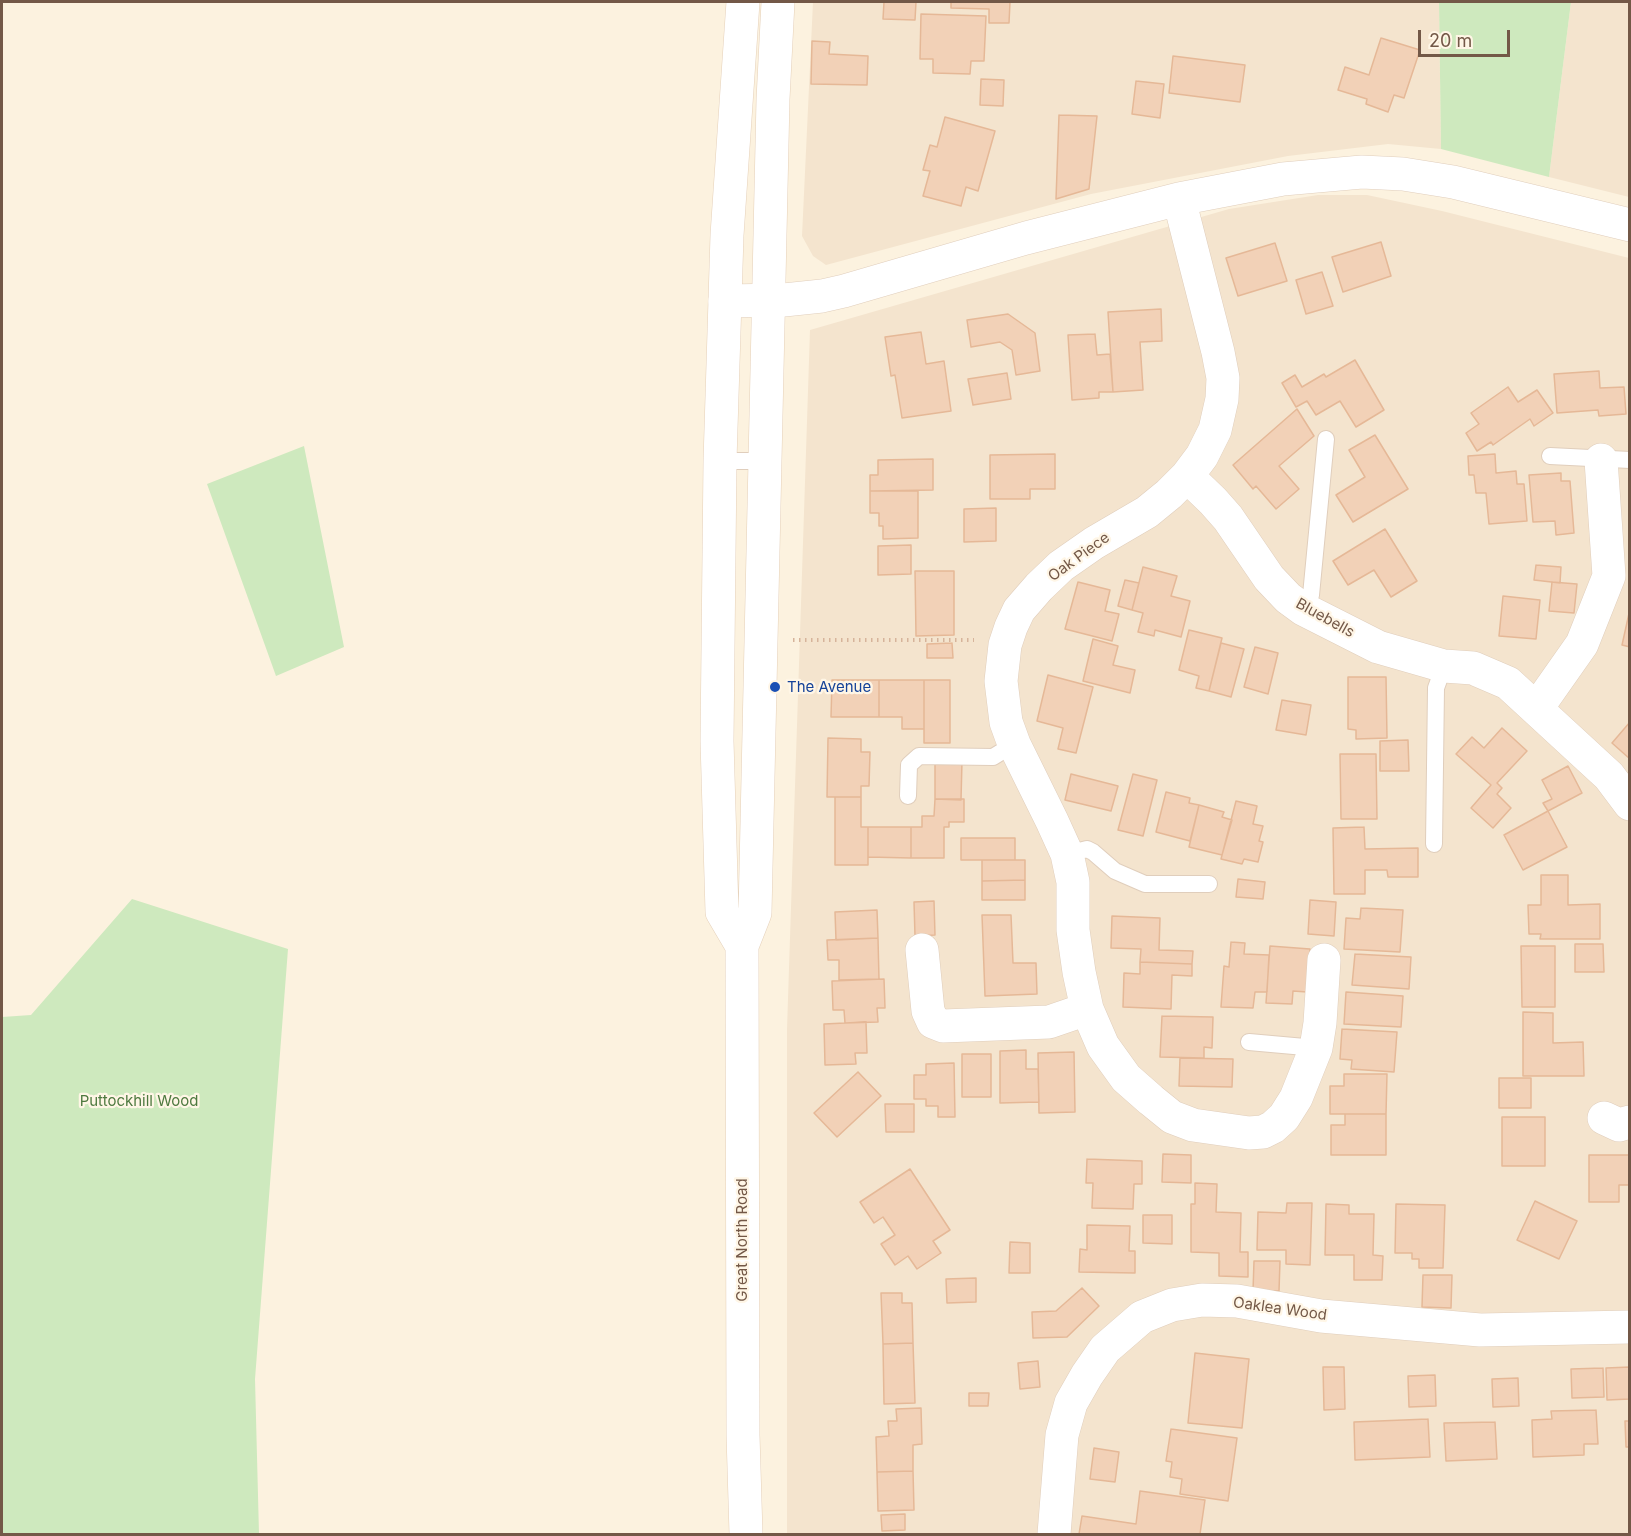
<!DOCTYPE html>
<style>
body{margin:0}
#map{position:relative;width:1631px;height:1536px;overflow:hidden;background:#fcf2df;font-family:Inter,sans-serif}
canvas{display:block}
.frame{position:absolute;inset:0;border:3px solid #735847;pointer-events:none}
.scale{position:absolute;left:1418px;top:30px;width:92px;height:27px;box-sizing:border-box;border:3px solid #735847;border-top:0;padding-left:8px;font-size:18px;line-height:21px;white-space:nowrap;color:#735847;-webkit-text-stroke:4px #fff6e6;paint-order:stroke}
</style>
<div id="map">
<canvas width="1631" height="1536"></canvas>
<div class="frame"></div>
<div class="scale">20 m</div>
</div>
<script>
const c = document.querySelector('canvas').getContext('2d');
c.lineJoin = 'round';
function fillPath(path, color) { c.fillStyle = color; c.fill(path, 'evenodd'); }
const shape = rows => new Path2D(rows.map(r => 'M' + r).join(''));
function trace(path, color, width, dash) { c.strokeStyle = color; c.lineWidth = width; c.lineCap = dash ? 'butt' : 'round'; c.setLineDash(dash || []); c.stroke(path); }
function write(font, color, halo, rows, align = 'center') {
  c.font = font + ' Inter,sans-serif'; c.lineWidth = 4.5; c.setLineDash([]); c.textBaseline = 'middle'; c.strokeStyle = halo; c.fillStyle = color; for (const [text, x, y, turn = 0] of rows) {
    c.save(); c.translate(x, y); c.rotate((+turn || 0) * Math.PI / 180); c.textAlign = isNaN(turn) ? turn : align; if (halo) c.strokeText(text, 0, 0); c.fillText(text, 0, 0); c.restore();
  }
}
fillPath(shape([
 [813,2,1439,2,1441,149,1388,144,1288,156,1091,194,826,265,813,256,802,236],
 [1571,2,1629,2,1629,197,1549,177],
 [1318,195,1367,195,1442,211,1629,258,1629,1534,787,1534,787,1029,810,330,1229,209]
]), '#f4e4ce');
fillPath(shape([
 [1439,2,1571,2,1549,177,1441,149],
 [304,446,344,647,276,676,207,484],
 [132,899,288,949,255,1379,259,1534,2,1534,2,1017,31,1015]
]), '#cee9be');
const building = shape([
 [884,2,916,2,915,20,883,19,884,2],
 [951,2,1010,2,1009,23,989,23,989,9,951,8,951,2],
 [921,14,986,16,984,61,971,61,970,74,933,73,933,59,920,59,921,14],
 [1381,38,1420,50,1404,98,1394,95,1388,112,1366,104,1367,99,1338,90,1345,67,1369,75,1381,38],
 [812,41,830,42,829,54,868,56,867,85,811,84,812,41],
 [1173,56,1245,65,1240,102,1169,93,1173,56],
 [981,79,1004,80,1003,106,980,105,981,79],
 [1136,81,1164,84,1160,118,1132,114,1136,81],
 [1059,115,1097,116,1089,189,1056,199,1059,115],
 [945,117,995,131,978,191,966,187,961,206,923,196,930,171,923,170,930,145,937,147,945,117],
 [1381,242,1391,276,1343,292,1332,257,1381,242],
 [1275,243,1287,281,1238,296,1226,258,1275,243],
 [1322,272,1333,306,1306,314,1296,280,1322,272],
 [1161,309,1162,341,1140,342,1143,390,1113,392,1108,312,1161,309],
 [1008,314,1035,333,1040,371,1016,375,1012,350,1000,342,971,347,967,320,1008,314],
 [921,332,926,364,944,361,951,411,902,418,895,375,891,376,885,337,921,332],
 [1095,334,1097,355,1110,354,1113,392,1099,392,1099,398,1072,400,1068,335,1095,334],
 [1355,360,1384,410,1356,427,1340,401,1316,415,1307,401,1296,407,1282,383,1295,375,1302,387,1324,374,1326,377,1355,360],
 [1599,371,1600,388,1624,387,1626,414,1599,416,1598,410,1557,413,1554,374,1599,371],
 [1007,373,1011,399,973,405,968,379,1007,373],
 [1508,387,1518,402,1537,390,1553,413,1534,426,1530,419,1493,445,1491,442,1477,451,1466,433,1479,424,1471,413,1508,387],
 [1297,409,1314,436,1279,466,1299,489,1276,509,1256,486,1253,489,1233,465,1297,409],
 [1375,435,1408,489,1353,522,1336,495,1365,477,1349,450,1375,435],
 [1055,454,1055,489,1030,489,1030,499,990,499,990,455,1055,454],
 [1495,454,1496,473,1516,471,1517,484,1524,484,1527,521,1489,524,1486,493,1476,493,1474,475,1469,475,1468,456,1495,454],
 [933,459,933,490,870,491,870,475,878,475,878,460,933,459],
 [1561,473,1561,481,1570,481,1574,533,1556,535,1555,521,1533,522,1529,475,1561,473],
 [870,491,918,491,918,538,883,539,883,526,879,526,879,513,870,513,870,491],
 [996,508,996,541,964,542,964,509,996,508],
 [1385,529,1417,581,1391,597,1374,570,1348,585,1333,561,1385,529],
 [911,545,911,574,878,575,878,546,911,545],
 [1536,565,1561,567,1560,583,1534,580,1536,565],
 [1143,567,1177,576,1171,596,1190,601,1181,637,1155,630,1154,636,1138,632,1143,613,1132,610,1143,567],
 [915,571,954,571,954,635,916,636,915,571],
 [1125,580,1139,583,1132,610,1118,606,1125,580],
 [1078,582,1110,590,1105,611,1119,614,1112,641,1065,629,1078,582],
 [1552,582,1577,584,1574,613,1549,611,1552,582],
 [1503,596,1540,600,1536,639,1499,636,1503,596],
 [1630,609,1630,647,1622,645,1630,609],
 [1189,630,1222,638,1209,691,1196,688,1199,676,1179,670,1189,630],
 [1093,639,1118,646,1113,665,1135,670,1130,693,1083,681,1093,639],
 [952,643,953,658,927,658,927,644,952,643],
 [1221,643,1244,649,1231,697,1209,691,1221,643],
 [1255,647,1278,653,1268,694,1244,687,1255,647],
 [1048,675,1093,687,1076,753,1058,749,1063,728,1037,721,1048,675],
 [1348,677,1386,677,1387,738,1356,739,1356,730,1348,729,1348,677],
 [832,680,879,680,879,717,831,717,832,680],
 [879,680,924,680,924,729,902,729,902,717,879,717,879,680],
 [924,680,950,680,950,743,924,743,924,680],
 [1282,700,1311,705,1306,735,1276,730,1282,700],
 [1630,722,1630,759,1612,743,1630,722],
 [1502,728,1527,751,1497,783,1502,788,1497,794,1511,808,1493,828,1471,808,1491,785,1456,754,1472,737,1484,748,1502,728],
 [828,738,861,739,861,752,870,752,869,786,861,786,861,797,827,797,828,738],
 [1408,740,1409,771,1380,771,1380,741,1408,740],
 [1340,754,1376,754,1377,819,1341,819,1340,754],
 [935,761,962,761,961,800,935,799,935,761],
 [1568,766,1582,793,1548,811,1543,803,1552,799,1542,780,1568,766],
 [1071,774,1118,786,1111,811,1065,800,1071,774],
 [1133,774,1157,780,1143,836,1118,830,1133,774],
 [1166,792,1190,798,1189,803,1199,805,1190,841,1156,832,1166,792],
 [835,797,861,797,861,827,868,827,868,865,835,865,835,797],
 [935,799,964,799,964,822,949,822,949,827,944,827,944,858,911,858,911,827,922,827,922,816,934,816,935,799],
 [1236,801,1257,806,1253,824,1263,826,1259,841,1263,842,1258,862,1244,859,1242,864,1221,859,1236,801],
 [1199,805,1224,812,1222,817,1232,820,1222,855,1189,847,1199,805],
 [1548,811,1567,847,1523,870,1504,835,1548,811],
 [868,827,911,827,911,858,868,857,868,827],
 [1364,827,1365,849,1418,848,1418,877,1388,877,1387,870,1365,870,1365,894,1334,894,1333,828,1364,827],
 [961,838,1015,838,1015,860,961,860,961,838],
 [982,860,1025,860,1025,880,982,881,982,860],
 [1541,875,1568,875,1568,905,1600,904,1600,939,1540,939,1541,934,1529,934,1528,905,1541,905,1541,875],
 [1238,879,1265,882,1263,899,1236,897,1238,879],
 [1025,880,1025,900,982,900,982,881,1025,880],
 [1310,900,1336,902,1334,936,1308,934,1310,900],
 [934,901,935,935,915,936,914,902,934,901],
 [1361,908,1403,910,1400,952,1344,949,1346,918,1360,919,1361,908],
 [877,910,878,938,836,940,835,912,877,910],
 [982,915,1011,915,1013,963,1036,963,1037,994,985,996,982,915],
 [1112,916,1160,918,1159,950,1193,951,1192,964,1140,962,1141,949,1111,948,1112,916],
 [878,938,879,979,839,980,839,960,828,960,827,940,878,938],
 [1231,942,1245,943,1244,954,1269,955,1267,992,1255,992,1253,1008,1221,1007,1224,966,1229,967,1231,942],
 [1575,944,1603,944,1604,972,1575,972,1575,944],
 [1270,946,1310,949,1307,992,1293,991,1292,1004,1266,1003,1270,946],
 [1521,946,1555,946,1555,1007,1522,1007,1521,946],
 [1355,954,1411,957,1409,989,1352,985,1355,954],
 [1140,962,1192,964,1192,976,1172,975,1171,1009,1123,1007,1124,973,1140,974,1140,962],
 [884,979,885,1008,877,1008,878,1022,845,1023,844,1010,833,1010,832,981,884,979],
 [1346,992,1403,996,1401,1027,1344,1024,1346,992],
 [1523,1012,1553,1013,1553,1043,1583,1042,1584,1076,1523,1076,1523,1012],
 [1162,1016,1213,1017,1212,1048,1204,1047,1204,1058,1160,1057,1162,1016],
 [866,1022,867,1053,855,1053,856,1064,825,1065,824,1024,866,1022],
 [1342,1029,1397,1032,1394,1072,1351,1069,1352,1060,1340,1059,1342,1029],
 [1026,1050,1026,1069,1038,1069,1039,1102,1000,1103,1000,1051,1026,1050],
 [1074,1052,1075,1112,1039,1113,1038,1053,1074,1052],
 [962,1054,991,1054,991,1097,962,1097,962,1054],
 [1180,1058,1233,1059,1232,1087,1179,1086,1180,1058],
 [954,1063,955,1117,938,1117,938,1106,926,1106,926,1099,914,1099,914,1075,926,1075,926,1064,954,1063],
 [858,1072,881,1096,837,1137,814,1113,858,1072],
 [1344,1074,1387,1074,1386,1114,1330,1114,1330,1086,1344,1086,1344,1074],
 [1499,1078,1531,1078,1531,1108,1499,1108,1499,1078],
 [885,1104,914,1104,914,1132,886,1132,885,1104],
 [1345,1114,1386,1114,1386,1155,1331,1155,1331,1125,1345,1125,1345,1114],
 [1502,1117,1545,1117,1545,1166,1502,1166,1502,1117],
 [1163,1154,1191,1155,1191,1183,1162,1182,1163,1154],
 [1589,1155,1630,1155,1630,1185,1619,1185,1619,1202,1589,1202,1589,1155],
 [1087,1159,1142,1161,1142,1184,1134,1184,1133,1209,1092,1208,1093,1183,1086,1183,1087,1159],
 [910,1169,950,1230,933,1241,941,1253,917,1269,908,1256,895,1265,881,1244,895,1235,883,1217,874,1223,860,1202,910,1169],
 [1195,1183,1217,1184,1216,1212,1241,1213,1240,1252,1248,1252,1248,1277,1219,1276,1219,1253,1191,1252,1191,1204,1195,1204,1195,1183],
 [1535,1201,1577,1221,1559,1259,1517,1240,1535,1201],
 [1287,1203,1312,1203,1310,1265,1286,1264,1286,1250,1257,1250,1258,1212,1286,1213,1287,1203],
 [1326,1204,1349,1205,1349,1214,1374,1214,1373,1255,1383,1256,1382,1280,1354,1280,1354,1255,1325,1255,1326,1204],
 [1396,1204,1445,1205,1443,1268,1419,1268,1419,1259,1412,1259,1412,1253,1395,1253,1396,1204],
 [1143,1215,1172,1215,1172,1244,1143,1243,1143,1215],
 [1087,1225,1130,1226,1129,1251,1135,1251,1135,1273,1079,1272,1080,1249,1087,1250,1087,1225],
 [1010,1242,1030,1243,1030,1273,1009,1273,1010,1242],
 [1254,1261,1280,1261,1279,1291,1253,1291,1254,1261],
 [1423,1275,1452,1275,1451,1308,1422,1307,1423,1275],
 [976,1278,976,1302,947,1303,946,1279,976,1278],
 [1082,1288,1099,1306,1067,1337,1033,1338,1032,1312,1056,1311,1082,1288],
 [881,1293,902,1293,902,1303,912,1303,913,1343,883,1344,881,1293],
 [913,1343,915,1403,884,1404,883,1344,913,1343],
 [1195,1353,1249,1359,1242,1428,1188,1423,1195,1353],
 [1038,1361,1040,1387,1020,1389,1018,1363,1038,1361],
 [1323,1367,1344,1367,1345,1409,1324,1410,1323,1367],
 [1630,1367,1630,1399,1607,1400,1606,1368,1630,1367],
 [1603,1368,1604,1397,1572,1398,1571,1369,1603,1368],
 [1435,1375,1436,1406,1409,1407,1408,1376,1435,1375],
 [1518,1378,1519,1406,1493,1407,1492,1379,1518,1378],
 [969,1393,989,1393,988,1406,969,1406,969,1393],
 [921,1408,922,1444,913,1445,913,1471,877,1472,876,1437,889,1436,888,1421,897,1421,896,1409,921,1408],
 [1596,1410,1598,1444,1584,1444,1584,1455,1533,1457,1532,1420,1552,1419,1551,1411,1596,1410],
 [1428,1419,1430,1457,1355,1460,1354,1422,1428,1419],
 [1625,1421,1630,1421,1630,1447,1626,1447,1625,1421],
 [1495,1422,1497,1459,1446,1461,1444,1423,1495,1422],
 [1171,1429,1237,1438,1228,1501,1180,1494,1182,1479,1170,1477,1172,1462,1166,1461,1171,1429],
 [1094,1448,1119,1452,1115,1482,1090,1479,1094,1448],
 [913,1471,914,1510,878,1511,877,1472,913,1471],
 [1140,1491,1205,1500,1200,1534,1079,1534,1082,1516,1136,1524,1140,1491],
 [905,1514,905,1530,882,1531,881,1515,905,1514]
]);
fillPath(building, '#f2d1b7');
trace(building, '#e5b897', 1.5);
const service = shape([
 [1550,456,1630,460],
 [720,461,764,461],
 [1303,609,1311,595,1326,439],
 [908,796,909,765,919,756,993,757,1014,744],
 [1434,844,1436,688,1444,666],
 [1067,854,1087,849,1093,852,1115,871,1145,884,1209,884],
 [1249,1042,1316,1048]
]);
const minor = shape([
 [1179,199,1218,352,1223,378,1222,399,1215,430,1202,456,1187,476,1169,494,1147,512,1094,543,1061,566,1039,587,1019,610,1011,627,1005,645,1001,681,1006,722,1014,744,1052,821,1067,854,1073,882,1073,930,1079,972,1087,1009,1103,1046,1126,1078,1151,1100,1172,1117,1193,1125,1249,1133,1263,1132,1273,1127,1284,1117,1296,1098,1316,1048,1320,1023,1324,960],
 [725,301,784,300,822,296,844,291,1026,238,1179,199,1283,179,1362,172,1403,174,1453,182,1630,225],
 [1187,476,1213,501,1228,518,1269,578,1288,598,1303,609,1378,647,1444,666,1473,668,1508,683,1609,776,1630,804],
 [1537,708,1582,644,1609,576,1601,460],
 [922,950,928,1011,933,1022,943,1026,1049,1022,1087,1009],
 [1604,1118,1619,1125,1630,1122],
 [1054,1534,1062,1435,1071,1403,1087,1375,1105,1349,1142,1317,1172,1305,1202,1300,1237,1301,1321,1316,1480,1330,1630,1327]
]);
const secondary = shape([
 [742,946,722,912,717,741,720,461,727,235,743,2],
 [746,1534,743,1435,742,946,755,913,773,99,778,2]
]);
trace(service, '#e0cebc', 18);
trace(minor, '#e0cebc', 34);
trace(secondary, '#e5d0b9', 34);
trace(shape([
 [793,640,974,640]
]), '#d6b49b', 4, [1.5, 4.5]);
trace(service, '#fff', 16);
trace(minor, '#fff', 33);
trace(secondary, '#fff', 33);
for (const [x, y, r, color] of [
 [775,687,6,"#1a4fb4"]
]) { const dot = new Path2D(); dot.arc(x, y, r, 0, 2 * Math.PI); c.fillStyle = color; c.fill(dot); trace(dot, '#fff6e6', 2); }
write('15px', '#735847', '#fff6e6', [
 ["Oak Piece",1079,557,-36],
 ["Bluebells",1325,618,29],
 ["Great North Road",742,1240,-90],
 ["Oaklea Wood",1280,1309,8]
]);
write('15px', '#164399', '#fff6e6', [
 ["The Avenue",787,687]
], 'left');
write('15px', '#4e793f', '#fff6e6', [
 ["Puttockhill Wood",139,1101]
]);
</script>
